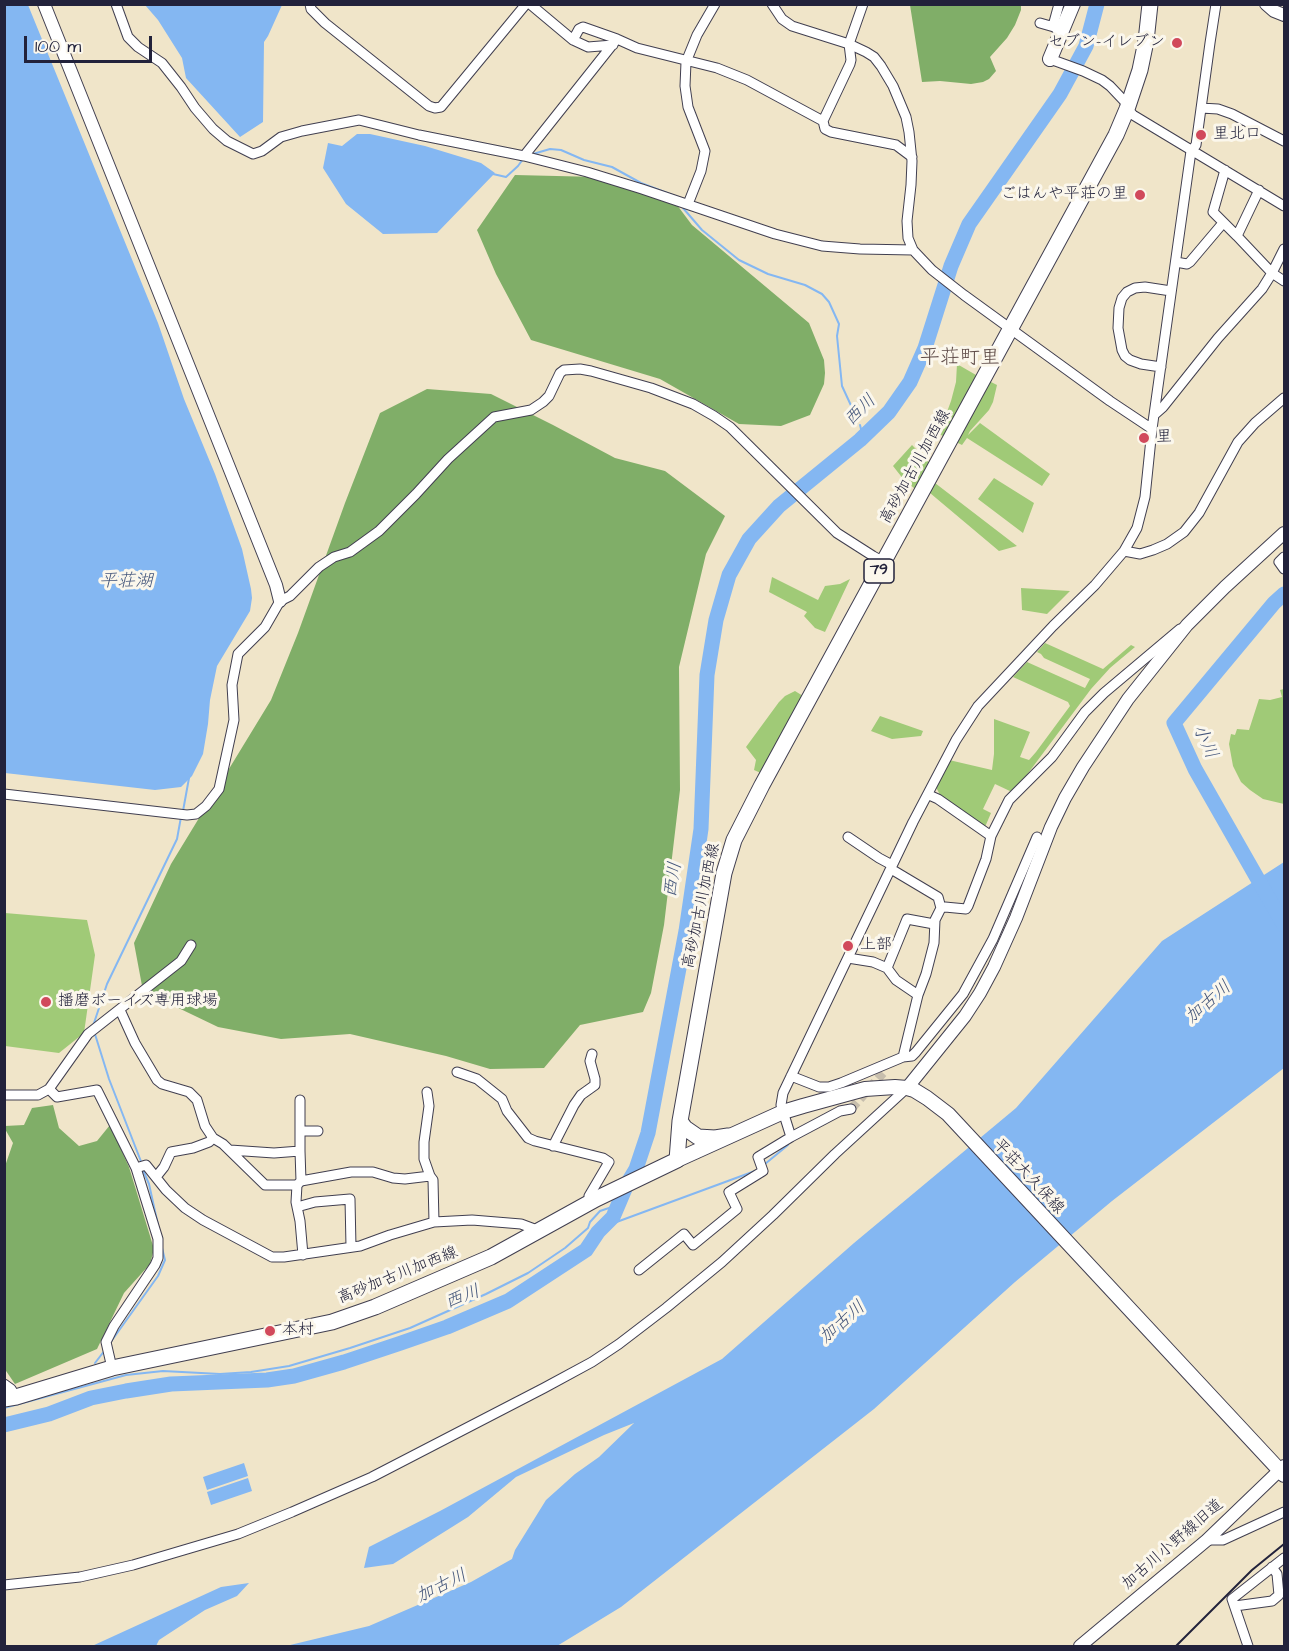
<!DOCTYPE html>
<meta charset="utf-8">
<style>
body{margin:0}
#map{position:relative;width:1289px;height:1651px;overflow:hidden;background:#f0e5c9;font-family:"Architects Daughter",sans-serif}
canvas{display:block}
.frame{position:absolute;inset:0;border:6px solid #22223b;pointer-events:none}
.scale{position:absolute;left:24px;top:36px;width:128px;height:27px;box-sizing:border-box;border:3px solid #22223b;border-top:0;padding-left:8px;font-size:18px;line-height:21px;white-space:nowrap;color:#22223b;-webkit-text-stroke:4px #fbf7ec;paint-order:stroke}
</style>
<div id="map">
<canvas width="1289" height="1651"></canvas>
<div class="frame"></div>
<div class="scale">100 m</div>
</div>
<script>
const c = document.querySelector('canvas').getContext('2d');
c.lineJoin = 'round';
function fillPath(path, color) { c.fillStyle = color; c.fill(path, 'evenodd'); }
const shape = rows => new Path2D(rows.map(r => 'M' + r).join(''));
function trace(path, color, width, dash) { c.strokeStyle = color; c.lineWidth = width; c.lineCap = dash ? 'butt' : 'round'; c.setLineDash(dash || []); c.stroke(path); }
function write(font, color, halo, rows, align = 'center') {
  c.font = font + ' "Architects Daughter","Klee One",sans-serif'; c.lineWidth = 6; c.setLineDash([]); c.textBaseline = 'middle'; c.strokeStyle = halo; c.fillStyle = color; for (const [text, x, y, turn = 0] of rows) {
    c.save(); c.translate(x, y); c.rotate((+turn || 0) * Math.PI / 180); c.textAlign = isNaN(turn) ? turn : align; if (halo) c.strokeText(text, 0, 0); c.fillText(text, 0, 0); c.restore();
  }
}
fillPath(shape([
 [957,364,976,375,962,407,945,437,939,434,951,401,956,382],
 [989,381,997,385,993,402,989,410,970,431,968,435,980,423,1050,474,1042,486,967,438,962,445,956,442],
 [912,445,924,457,924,458,932,465,919,490,914,488,904,480,893,466],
 [994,478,1034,503,1023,533,978,499],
 [935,483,1017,546,999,551,930,493],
 [772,577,818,600,825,586,840,584,850,579,825,632,815,628,804,616,807,612,769,592],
 [1021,588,1070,591,1047,614,1022,610],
 [1045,643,1103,669,1131,645,1135,647,1110,668,1091,689,1020,784,1012,792,995,784,983,809,991,813,985,827,941,797,936,787,938,783,949,760,992,770,994,754,994,719,1030,732,1020,757,1029,760,1036,752,1070,706,1068,702,1013,677,1027,662,1085,688,1090,679,1044,658,1041,654,1037,652],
 [1284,689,1284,804,1263,799,1250,790,1241,782,1233,766,1229,744,1231,734,1235,735,1237,729,1249,730,1259,699,1270,700,1282,697,1280,690],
 [795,691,803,696,763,774,754,770,756,760,746,747,779,702,785,696],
 [880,716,923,731,921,736,892,739,871,731],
 [5,913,87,920,95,955,84,1033,59,1053,5,1046]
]), '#a0ca77');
fillPath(shape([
 [1021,5,1021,10,1015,25,1007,38,990,57,996,71,989,79,983,82,971,84,940,81,922,82,910,5],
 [515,175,598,177,677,205,692,225,809,323,824,360,825,373,824,384,810,415,781,426,739,424,660,379,531,340,496,274,477,230],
 [427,389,491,394,553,425,615,458,665,471,725,516,706,554,679,667,680,790,664,925,651,993,643,1012,580,1025,544,1068,490,1069,446,1056,350,1034,281,1039,218,1027,143,991,134,943,171,864,271,700,298,633,345,503,380,413],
 [53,1105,59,1128,79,1146,97,1141,110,1125,129,1167,154,1249,150,1264,124,1293,97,1349,15,1384,4,1368,4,1169,13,1143,5,1129,5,1126,24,1125,32,1108]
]), '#80ae68');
fillPath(shape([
 [28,5,158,323,184,399,215,474,242,549,251,589,252,598,250,611,217,666,210,700,208,724,203,754,192,776,181,787,155,790,5,773,4,5],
 [145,5,282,5,268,36,264,42,263,122,240,137,186,78,182,58,158,20],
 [357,134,370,134,425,146,481,163,495,173,437,233,383,234,346,204,323,168,328,143,342,146],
 [1284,862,1284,1068,1112,1201,1015,1282,874,1409,621,1607,557,1646,286,1646,369,1626,471,1582,512,1559,515,1550,546,1500,575,1474,599,1457,634,1423,604,1435,516,1477,468,1517,393,1564,364,1568,369,1547,440,1511,722,1359,854,1243,1016,1108,1162,941],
 [244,1463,248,1476,207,1490,203,1477],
 [248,1478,252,1491,211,1505,207,1492],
 [249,1583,237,1596,205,1610,159,1640,156,1646,92,1646,221,1587]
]), '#84b7f2');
trace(shape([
 [533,154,550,149,561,150,584,160,612,167,641,183,675,196],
 [493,174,506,177,518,166,523,159],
 [683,208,702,230,739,260,768,274,805,285,822,294,829,302,839,324,837,336,842,386,854,412],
 [860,425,863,437],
 [183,811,189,778],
 [93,1026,107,984,177,839,181,817],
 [94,1031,109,1079,142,1164],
 [765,1164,788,1145],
 [143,1170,149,1184,158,1225],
 [603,1227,755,1171],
 [110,1343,158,1276,165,1260,162,1248],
 [95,1363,105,1350],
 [4,1408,126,1375,163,1371,220,1374,251,1372,289,1366,350,1348,410,1328,486,1294,528,1273,565,1248,588,1228,590,1222,600,1211,618,1205]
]), '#84b7f2', 2);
trace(shape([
 [1284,594,1274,603,1174,723,1195,769,1284,925],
 [4,1425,49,1414,91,1398,126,1391,171,1384,267,1380,294,1376,344,1362,401,1343,447,1327,508,1301,586,1250,598,1232,613,1217,627,1184,636,1169,648,1133,686,931,701,829,707,675,716,620,729,575,749,539,779,506,860,440,889,412,910,382,925,348,951,266,969,224,1060,94,1086,46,1097,4]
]), '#84b7f2', 15);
trace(shape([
 [851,1109,883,1073]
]), '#c7bead', 9, [9, 4.5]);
const minor = shape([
 [116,4,128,37,138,47,162,63,181,87,195,108,213,129,227,141,253,154,262,151,281,137,302,131,359,120,419,135,524,156,587,172,642,189,775,234,822,246,860,249,913,250],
 [310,4,311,9,325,23,429,106,435,108,441,107,526,4],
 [530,4,573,40,588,47,613,45],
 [772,4,782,19,792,26,849,44,866,52,874,57,881,66,893,86,906,117,909,132,912,161,911,185,907,221,908,238,913,250,932,270,964,295,1110,401,1152,429],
 [1040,23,1054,27,1062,33],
 [1053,26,1059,4],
 [573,40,579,29,583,27,617,39],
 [1050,59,1083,71,1102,80,1110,86,1128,105],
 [1201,108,1218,109,1232,114,1284,141],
 [1127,109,1133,115,1284,206],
 [823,121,850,64,851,60,849,44,863,4],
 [524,156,617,39,637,48,717,68,747,80,823,121,825,129,831,132,896,145,912,157],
 [1225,170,1213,212,1237,236,1259,190],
 [688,204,701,171,705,151,688,107,685,86,686,62,697,35,715,4],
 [1237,236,1272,273,1284,281],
 [1176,262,1187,264,1190,262,1223,223],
 [1161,367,1141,364,1130,360,1125,356,1122,350,1118,328,1119,308,1122,298,1127,292,1135,288,1145,287,1171,291],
 [1155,414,1163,407,1218,338,1262,289,1272,273,1284,249],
 [1124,551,1140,554,1153,550,1167,544,1184,532,1199,513,1238,442,1255,423,1284,398],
 [1284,557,1279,562,1284,569],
 [4,794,187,815,196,814,206,806,219,789,234,720,232,685,238,654,265,627,280,601,290,596,319,567,334,557,350,552,379,531,416,494,448,459,494,417,531,410,543,402,549,396,560,373,564,370,580,369,591,371,651,388,693,404,714,416,730,427,837,533,873,556,884,562],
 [929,795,938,799,991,836],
 [848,837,879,858,892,865],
 [891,869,938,897,941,908],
 [848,958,873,962,887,968,896,980,918,995],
 [887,968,907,919,934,924],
 [120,1010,135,1043,157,1080,162,1084,189,1092,197,1100,205,1126,213,1138,223,1144,265,1185,297,1185],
 [903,1057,912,1056,916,1052,963,994,993,939,1037,837],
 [457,1072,477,1079,502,1099,507,1111,528,1138,535,1141,603,1158,609,1162,589,1196,591,1202],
 [791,1076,819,1087,829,1087,841,1083,903,1057,918,995,926,974,934,943,935,920,941,908,945,907,966,909,968,906,986,859,991,836,1009,800,1052,757,1085,712,1104,693,1180,629],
 [49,1089,57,1097,97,1090,136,1168,158,1239,158,1258,155,1265,114,1326,106,1342,112,1368],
 [427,1092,429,1106,424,1142,424,1159,430,1176],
 [4,1095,38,1095,49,1089,88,1034,181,961,191,945],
 [300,1100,300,1151],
 [301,1131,318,1131],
 [791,1137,840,1111,851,1109],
 [553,1146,574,1105,581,1095,595,1085,595,1079,590,1061,592,1054],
 [230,1150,274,1153,300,1151,301,1181,297,1185,296,1202,300,1221,303,1255],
 [136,1168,146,1165,166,1190,185,1208,203,1220,272,1257,284,1257,360,1246,390,1235,434,1222,472,1220,521,1224,537,1230],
 [156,1177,164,1167,171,1152,193,1148,209,1142,213,1138],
 [301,1181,351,1172,373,1172,393,1178,405,1179,430,1176,433,1180,434,1222],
 [297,1207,315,1202,350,1199,351,1247],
 [639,1270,684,1234,693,1245,737,1209,729,1192,763,1171,758,1157,791,1137,781,1105,783,1093,913,822,956,740,978,706,1053,626,1095,585,1124,551,1137,528,1145,497,1152,429,1191,151,1196,145,1210,43,1216,4],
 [4,1384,11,1389,16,1397],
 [1207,1540,1223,1540,1284,1512],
 [4,1585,80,1577,133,1565,238,1534,292,1512,372,1477,544,1388,592,1362,619,1344,666,1308,722,1262,773,1215,835,1154,907,1088],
 [1235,1606,1272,1601,1279,1595,1277,1574,1272,1567],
 [1248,1646,1232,1599,1284,1558]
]);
const tertiary = shape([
 [44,4,276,585,280,601],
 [1266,4,1274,11,1284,15],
 [907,1088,965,1016,980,993,994,967,1016,918,1051,827,1065,798,1083,767,1128,699,1187,625,1225,587,1284,533],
 [1080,1646,1207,1540,1284,1466]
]);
const secondary = shape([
 [1050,59,1073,4],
 [677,1160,783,1112,803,1106,865,1089,895,1087,907,1088,914,1090,927,1098,948,1114,1284,1475]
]);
const primary = shape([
 [680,1121,685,1128,698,1137,715,1138,728,1136],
 [4,1399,16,1397,112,1368,332,1322,375,1307,491,1257,596,1199,677,1160,680,1121,724,873,734,840,762,785,1116,135,1127,109,1140,70,1146,41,1150,4]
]);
trace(minor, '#413f50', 11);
trace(tertiary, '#413f50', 14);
trace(secondary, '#413f50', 16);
trace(primary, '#413f50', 17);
trace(minor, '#fff', 9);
trace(tertiary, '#fff', 12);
trace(secondary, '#fff', 14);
trace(primary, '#fff', 15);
trace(shape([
 [1176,1646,1252,1570,1284,1544]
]), '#22223b', 2);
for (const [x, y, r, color] of [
 [1177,43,6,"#d1495b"],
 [1201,135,6,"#d1495b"],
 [1140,195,6,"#d1495b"],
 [1144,438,6,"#d1495b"],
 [848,946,6,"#d1495b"],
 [46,1002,6,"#d1495b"],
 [270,1331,6,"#d1495b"]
]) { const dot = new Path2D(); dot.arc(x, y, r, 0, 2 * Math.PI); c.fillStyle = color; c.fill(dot); trace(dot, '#fbf7ec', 2); }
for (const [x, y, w] of [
 [879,571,30]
]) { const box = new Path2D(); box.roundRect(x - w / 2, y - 12, w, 24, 4.5); c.fillStyle = '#fbf7ec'; c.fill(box); trace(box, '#22223b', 1.5); }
write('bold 15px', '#22223b', null, [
 ["79",879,571]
]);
write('16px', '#22223b', '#fbf7ec', [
 ["セブン-イレブン",1165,43,"right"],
 ["里北口",1213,135],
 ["ごはんや平荘の里",1128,195,"right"],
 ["里",1156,438],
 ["上部",860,946],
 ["播磨ボーイズ専用球場",58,1002],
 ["本村",282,1331]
], 'left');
write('16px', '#22223b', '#fbf7ec', [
 ["高砂加古川加西線",916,467,-61],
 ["高砂加古川加西線",702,906,-78],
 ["平荘大久保線",1028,1177,47],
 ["高砂加古川加西線",398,1276,-22],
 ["加古川小野線旧道",1173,1545,-41]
]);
write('italic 18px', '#44567b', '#fbf7ec', [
 ["西川",861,411,-45],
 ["平荘湖",126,582],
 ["小川",1204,742,65],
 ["西川",674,880,-81],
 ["加古川",1209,1003,-41],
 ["西川",463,1298,-21],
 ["加古川",843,1323,-41],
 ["加古川",442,1587,-26]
]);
write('20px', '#5f4c48', '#fbf7ec', [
 ["平荘町里",960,359]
]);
</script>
